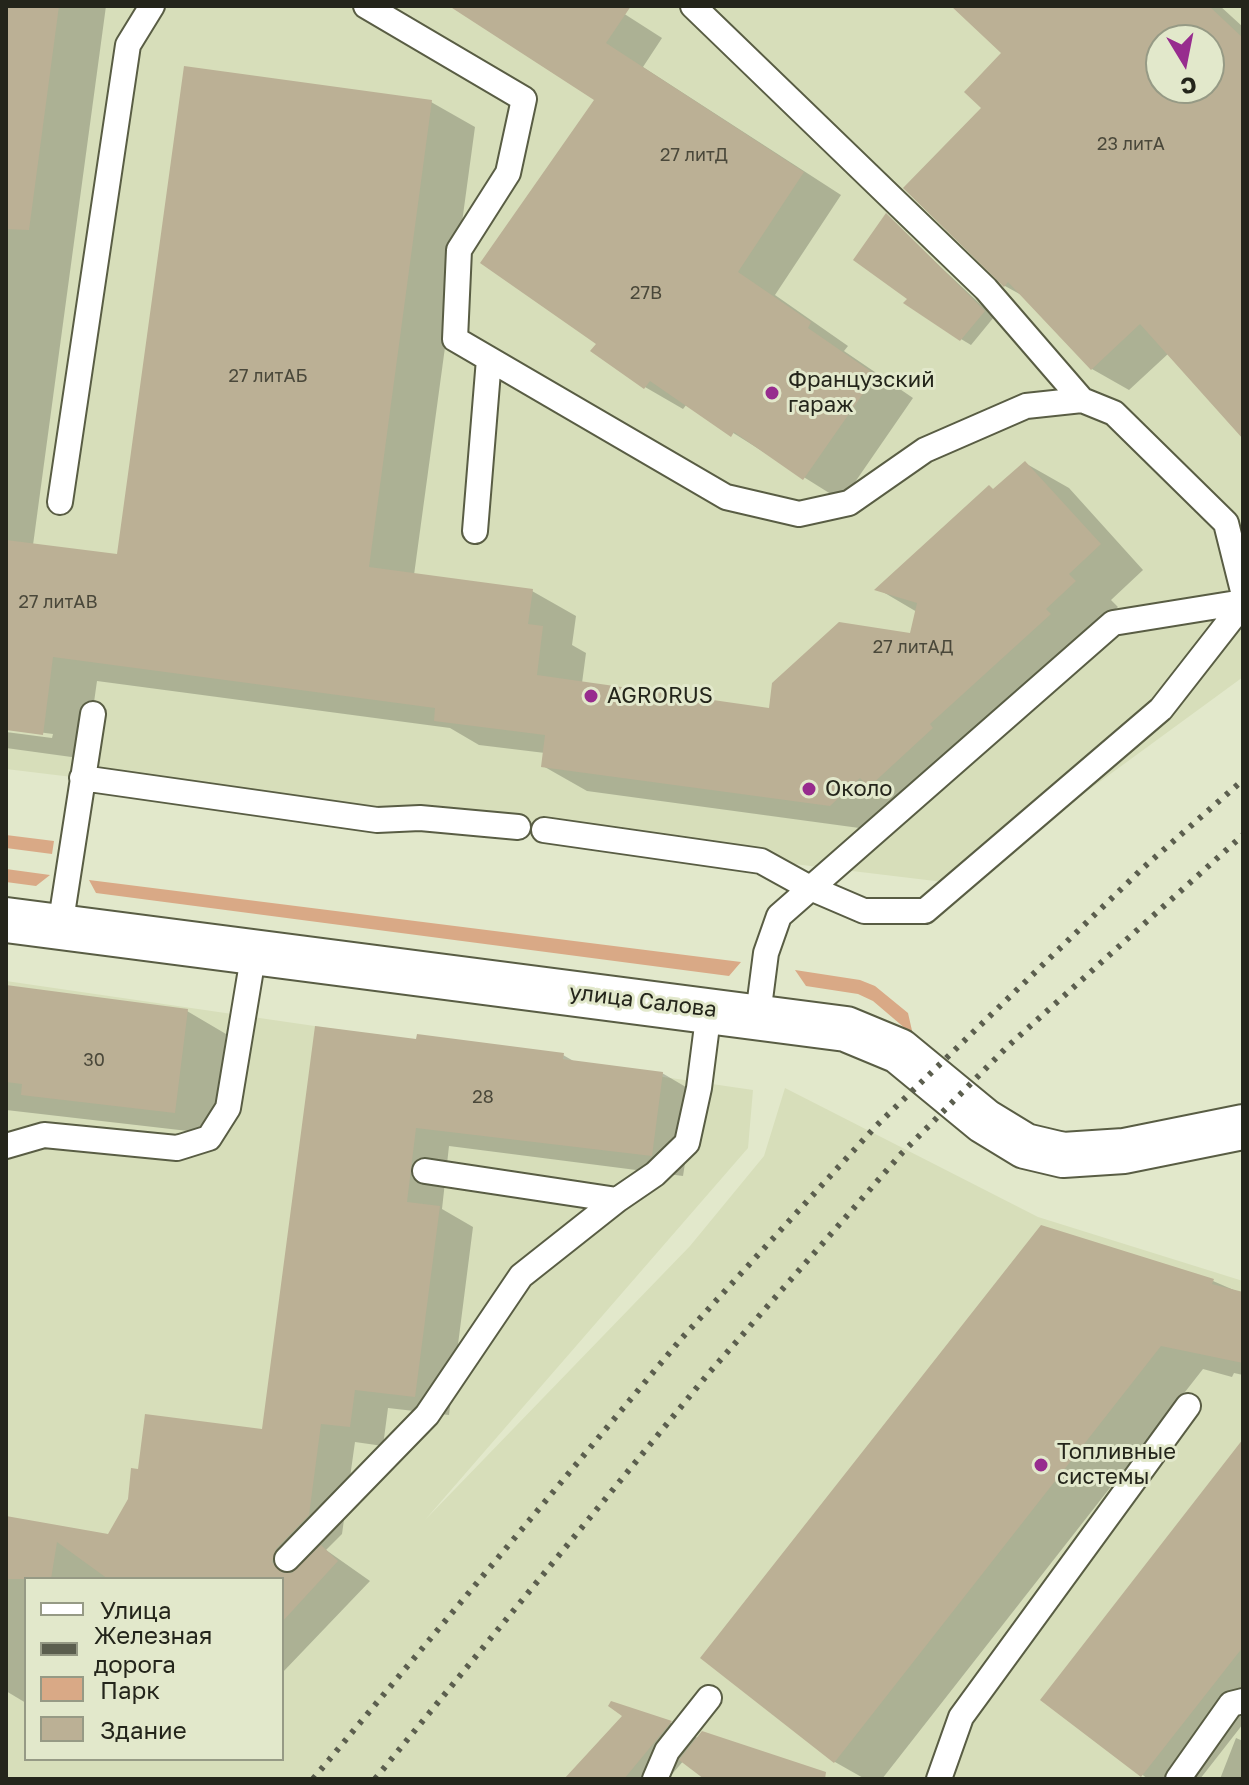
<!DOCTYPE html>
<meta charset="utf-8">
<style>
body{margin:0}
#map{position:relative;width:1249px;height:1785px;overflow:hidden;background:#e2e8cb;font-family:"Golos Text",sans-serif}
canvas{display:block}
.frame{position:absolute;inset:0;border:8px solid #24251b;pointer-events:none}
.legend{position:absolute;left:24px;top:1577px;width:260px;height:184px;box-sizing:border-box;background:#e2e8cb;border:2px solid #969a85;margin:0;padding:10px 14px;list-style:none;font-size:24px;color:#24251b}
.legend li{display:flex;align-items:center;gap:16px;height:40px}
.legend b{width:40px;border:2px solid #969a85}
.north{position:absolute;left:1145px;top:24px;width:80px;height:80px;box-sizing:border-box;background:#e2e8cb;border:2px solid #969a85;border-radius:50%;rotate:170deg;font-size:22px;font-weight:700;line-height:32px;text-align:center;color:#24251b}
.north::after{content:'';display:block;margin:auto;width:28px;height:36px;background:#972c8e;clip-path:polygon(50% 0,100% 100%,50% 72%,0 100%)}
</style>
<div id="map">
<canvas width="1249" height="1785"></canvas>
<div class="frame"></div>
<ul class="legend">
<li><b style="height:10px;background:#fff"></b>Улица</li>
<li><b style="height:10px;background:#5b5e4e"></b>Железная дорога</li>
<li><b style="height:22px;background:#d9a986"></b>Парк</li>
<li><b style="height:22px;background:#bbb095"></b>Здание</li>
</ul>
<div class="north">С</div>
</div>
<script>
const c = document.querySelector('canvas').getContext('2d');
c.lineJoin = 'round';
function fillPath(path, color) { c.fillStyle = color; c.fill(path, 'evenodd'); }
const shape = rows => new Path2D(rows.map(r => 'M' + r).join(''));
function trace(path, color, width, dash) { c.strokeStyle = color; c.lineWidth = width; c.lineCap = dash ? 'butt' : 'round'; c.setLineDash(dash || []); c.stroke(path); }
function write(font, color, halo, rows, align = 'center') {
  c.font = font + ' "Golos Text",sans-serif'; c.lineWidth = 6; c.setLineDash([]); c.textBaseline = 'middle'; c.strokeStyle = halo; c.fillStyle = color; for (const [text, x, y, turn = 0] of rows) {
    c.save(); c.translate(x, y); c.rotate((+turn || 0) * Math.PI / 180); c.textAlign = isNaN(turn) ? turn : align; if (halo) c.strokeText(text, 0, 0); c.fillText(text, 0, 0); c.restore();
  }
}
fillPath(shape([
 [6,6,1243,6,1243,677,960,884,6,769],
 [1161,40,1209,40,1209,88,1161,88],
 [6,981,753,1090,748,1148,425,1520,690,1246,764,1156,785,1088,1038,1217,1243,1281,1243,1779,6,1779],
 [26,1579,282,1579,282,1759,26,1759]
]), '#d7deba');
fillPath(shape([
 [6,835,54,841,52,854,6,848],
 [6,869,50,875,36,886,6,882],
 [89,880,741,962,729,976,96,893],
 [795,970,860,980,875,986,908,1013,913,1035,873,1001,858,994,806,986]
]), '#d9a986');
fillPath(shape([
 [6,6,106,6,33,545,118,557,431,102,475,127,414,575,532,591,576,616,572,645,586,653,582,683,770,710,912,636,917,612,878,589,1025,463,1069,488,1143,570,1111,600,1118,607,874,830,587,791,543,766,545,753,479,745,450,728,97,681,86,759,6,748,6,732,52,738,53,734,6,728],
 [452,6,612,6,662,38,643,67,841,195,775,295,848,346,844,351,913,398,842,501,687,404,683,409,645,387,593,351,599,343,597,99],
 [954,6,1220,6,1243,27,1243,437,1169,353,1129,390,1092,369,1025,297,1005,286,906,188,984,107,1004,53],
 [1161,40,1209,40,1209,88,1161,88],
 [886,216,994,317,971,345,961,339],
 [6,990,187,1011,226,1034,214,1134,6,1110],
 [418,1041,563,1055,577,1063,662,1073,696,1093,683,1176,449,1146,442,1209,473,1227,449,1415,388,1408,383,1446,355,1442,342,1534,326,1550,370,1581,282,1673,282,1579,26,1579,26,1703,6,1691,6,1518,109,1536,130,1500,139,1471,264,1431],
 [1213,1281,1243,1294,1243,1375,1234,1373,1232,1377,1203,1369,882,1779,865,1779,835,1762,703,1658],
 [1243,1442,1243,1724,1200,1779,1148,1779,1043,1700],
 [631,1709,671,1723,701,1740,668,1779,566,1779],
 [1236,1738,1243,1741,1243,1779,1220,1779]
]), '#0003');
fillPath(shape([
 [6,6,59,6,29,230,6,229],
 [449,6,631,6,606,43,804,172,738,272,811,322,808,328,876,375,803,480,734,432,731,437,650,381,644,389,590,351,596,344,480,263,594,100],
 [951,6,1209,6,1243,38,1243,439,1140,324,1091,370,1008,282,1004,287,903,188,981,108,964,92,1001,53],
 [1161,40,1209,40,1209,88,1161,88],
 [184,66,432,100,369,567,533,589,528,624,543,626,537,675,769,708,772,683,839,622,910,633,917,603,874,590,989,485,993,489,1025,461,1101,544,1069,574,1076,581,1046,609,1051,614,930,724,933,728,869,787,860,778,830,806,541,767,545,735,434,721,435,708,53,657,43,735,6,730,6,540,117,554],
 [886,213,985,311,960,341,903,303,907,299,853,260],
 [6,985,188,1009,175,1113,21,1095,22,1084,6,1082],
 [315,1026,416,1039,417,1034,564,1053,563,1059,663,1072,652,1156,416,1128,407,1202,440,1206,415,1397,355,1390,350,1427,321,1424,309,1515,276,1549,272,1562,283,1573,292,1573,321,1545,338,1561,282,1622,282,1579,108,1579,57,1542,51,1579,6,1579,6,1516,108,1534,128,1499,131,1468,138,1469,145,1414,262,1429],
 [1041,1225,1214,1279,1212,1284,1243,1292,1243,1363,1161,1346,834,1763,700,1658],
 [1243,1439,1243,1647,1141,1777,1040,1700],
 [611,1701,672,1721,624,1779,564,1779,622,1716,608,1706],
 [702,1731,826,1772,825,1779,704,1779,679,1760]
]), '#bbb095');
const lane = shape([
 [366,6,524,99,508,173,459,250,455,339,726,497,799,514,849,503,925,450,1026,406,1082,400,1114,413,1226,523,1243,591],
 [693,6,986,289,1082,400],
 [60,502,128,45,152,6],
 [475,531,489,359],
 [82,778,377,820,420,818,518,827],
 [544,830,761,861,808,887,864,911,925,911,1161,709,1243,604],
 [60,927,93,714],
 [758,1015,766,953,779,916,1113,623,1243,602],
 [6,1146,44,1135,177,1148,209,1138,228,1108,254,951],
 [425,1171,617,1200,655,1174,687,1143,699,1088,709,1010],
 [287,1559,427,1415,521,1276,617,1200],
 [655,1779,667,1751,709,1698],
 [939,1779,961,1717,1188,1406],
 [1178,1779,1231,1704,1243,1701]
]);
const secondary = shape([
 [6,920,846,1029,899,1051,984,1121,1025,1146,1063,1155,1124,1151,1243,1127]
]);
trace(lane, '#595d44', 28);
trace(secondary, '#595d44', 48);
trace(lane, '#fff', 24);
trace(secondary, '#fff', 44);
trace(shape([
 [313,1779,681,1339,876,1126,1144,867,1243,780],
 [375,1779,708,1374,902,1153,1007,1047,1243,835]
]), '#5b5e4e', 6, [4, 8]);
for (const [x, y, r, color] of [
 [772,393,8,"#972c8e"],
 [591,696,8,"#972c8e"],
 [809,789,8,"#972c8e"],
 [1041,1465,8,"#972c8e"]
]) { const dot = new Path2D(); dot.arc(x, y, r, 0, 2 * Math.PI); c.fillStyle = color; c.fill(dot); trace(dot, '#e2e8cb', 3); }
write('18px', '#4a483a', null, [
 ["23 литА",1131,144],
 ["27 литД",694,155],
 ["27В",646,293],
 ["27 литАБ",268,376],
 ["27 литАВ",58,602],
 ["27 литАД",913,647],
 ["30",94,1060],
 ["28",483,1097]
]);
write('22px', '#24251b', '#e2e8cb', [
 ["Французский",788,380],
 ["гараж",788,405],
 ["AGRORUS",607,696],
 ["Около",825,789],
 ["Топливные",1057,1452],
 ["системы",1057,1477]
], 'left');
write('22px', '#24251b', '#e2e8cb', [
 ["улица Салова",643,1001,7]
]);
</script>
